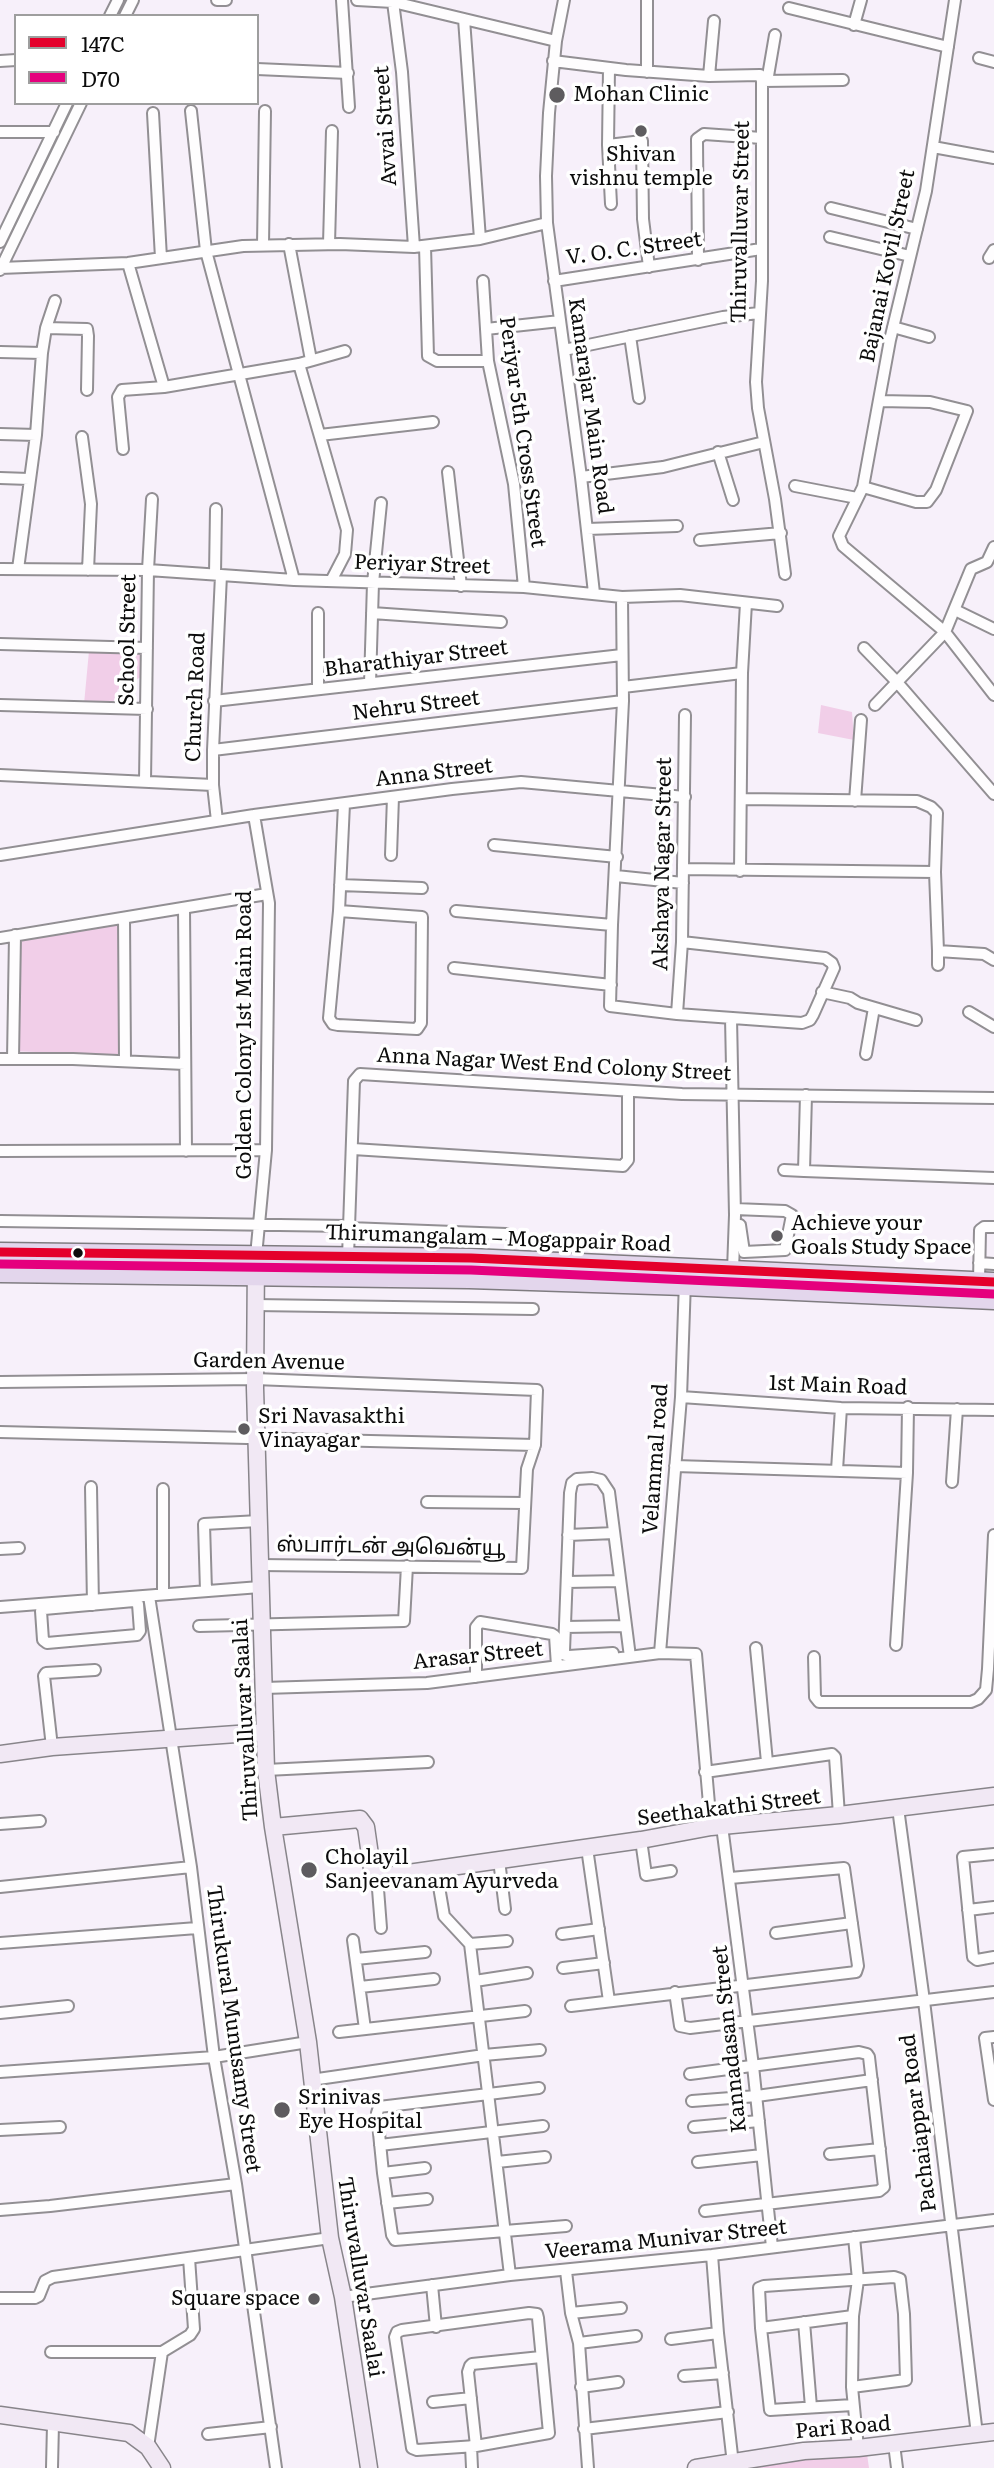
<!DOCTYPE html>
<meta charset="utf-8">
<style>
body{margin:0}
#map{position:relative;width:994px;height:2468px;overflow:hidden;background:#f7f0fa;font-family:Literata,serif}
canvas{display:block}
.legend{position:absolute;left:14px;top:14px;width:245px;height:91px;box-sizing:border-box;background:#fff;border:2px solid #9e9e9e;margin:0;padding:9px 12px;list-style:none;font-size:21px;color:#0c0c0c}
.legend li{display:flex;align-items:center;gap:14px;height:35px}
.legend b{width:35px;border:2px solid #9e9e9e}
</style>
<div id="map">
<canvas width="994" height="2468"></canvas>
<ul class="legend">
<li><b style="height:9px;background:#e4002b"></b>147C</li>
<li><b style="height:9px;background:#e5007d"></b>D70</li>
</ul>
</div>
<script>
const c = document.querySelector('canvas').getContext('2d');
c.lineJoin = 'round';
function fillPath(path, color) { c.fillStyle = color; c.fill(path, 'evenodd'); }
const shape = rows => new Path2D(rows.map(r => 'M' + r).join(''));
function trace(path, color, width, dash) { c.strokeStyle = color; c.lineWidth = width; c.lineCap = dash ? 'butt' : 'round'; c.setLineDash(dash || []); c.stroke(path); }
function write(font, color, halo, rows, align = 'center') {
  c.font = font + ' Literata,"Noto Sans Tamil",serif'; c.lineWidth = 7; c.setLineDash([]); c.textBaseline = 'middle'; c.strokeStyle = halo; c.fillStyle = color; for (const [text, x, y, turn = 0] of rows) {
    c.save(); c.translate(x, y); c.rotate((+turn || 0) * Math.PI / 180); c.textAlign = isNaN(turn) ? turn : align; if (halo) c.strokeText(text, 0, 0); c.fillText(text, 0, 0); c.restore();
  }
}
fillPath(shape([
 [89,651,144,653,143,676,118,689,113,703,105,701,101,705,84,704],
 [821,705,852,712,854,740,818,733],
 [122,924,123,1055,7,1051,17,940],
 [866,2447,869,2468,726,2468]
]), '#f1cee8');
const street = shape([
 [217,0,226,0],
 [342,0,349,107],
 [357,0,393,2,556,41],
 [564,0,556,41,549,113,546,176,547,223,581,477,594,593],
 [647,0,647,72],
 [955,0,926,191,890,340,863,487,839,536,843,546,945,632,994,695],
 [393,2,402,72,414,247],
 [789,8,948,47],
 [110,16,118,0],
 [125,16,133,0],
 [464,19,480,239],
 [854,25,861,0],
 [979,58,994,62],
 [0,61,16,60],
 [553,61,626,70,709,76,760,75,762,81,762,281,756,382,758,408,775,499,785,574],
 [609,68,608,145,611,204],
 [257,69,348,73],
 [709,76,714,21],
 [762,81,843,80],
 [762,81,768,76,775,35],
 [191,111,206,251,294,580],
 [153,113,161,258],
 [0,132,54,132],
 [608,145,642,141,643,219,649,267],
 [933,147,994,158],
 [831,208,917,229],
 [830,237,910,256],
 [0,242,67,103],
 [289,244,311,360],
 [329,244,332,131],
 [263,245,265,111],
 [425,246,428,356,437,361,488,361],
 [989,258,994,250],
 [698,260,697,139,704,134,762,138],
 [128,263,164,387],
 [0,268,128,263,243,246,340,244,414,247,480,239,547,223],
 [0,270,81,103],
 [483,281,488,361,514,484,524,587],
 [554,281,761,249],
 [893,327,929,337],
 [46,328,87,329,88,336,87,390],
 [486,329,560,321],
 [630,336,639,398],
 [564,350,723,317,759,313],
 [0,352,42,353],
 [299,364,347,530,345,554,331,581],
 [0,434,36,435],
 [320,435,433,422],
 [82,437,91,504,88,570],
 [123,449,118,397,122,390,164,387,299,364,345,351],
 [718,452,733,500],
 [448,472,461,586],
 [581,477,663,467,764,442],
 [0,478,29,479],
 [795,486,857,498],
 [863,487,916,502,927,502,936,490,967,411,930,402,880,401],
 [587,529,677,526],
 [700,540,781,533],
 [0,569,148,570,294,580,524,587,622,597,680,595,777,606],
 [18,569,36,435,42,353,46,328,55,301],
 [215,574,216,509],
 [622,597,623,701,612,925,610,1006,677,1014,802,1023,810,1020,813,1015,834,968,832,963,825,958,682,942],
 [955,610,994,629],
 [318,613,318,689],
 [372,613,501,622],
 [0,644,147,648],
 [864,648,896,681,994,794],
 [370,683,373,583,381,503],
 [623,687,742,673],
 [214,701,622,655],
 [0,705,147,709],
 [875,705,945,632,971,569,987,562,994,547],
 [213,750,623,701],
 [0,775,213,785],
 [145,781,148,570,152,499],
 [742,799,917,801,931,807,937,813,935,872,938,951,984,954,994,960],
 [855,801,861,720],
 [254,815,269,903,266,1150,256,1256],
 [217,821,213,785,213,750,221,575],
 [494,845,617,857],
 [0,855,254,815,452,789,521,782,685,797],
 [391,855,393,797],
 [683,869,935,872],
 [740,871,742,673,746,603],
 [616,876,683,883],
 [340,885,422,888],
 [184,908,186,1151],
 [339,911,422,917,421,1023,417,1029,338,1025,333,1024,329,1018,339,911,344,804],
 [456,911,612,925],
 [124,918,125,1061],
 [0,938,267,894],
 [938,965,938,951],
 [454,968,611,985],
 [822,992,850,998,858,1003,916,1020],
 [969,1012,994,1027],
 [677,1014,682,942,685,715],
 [731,1018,735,1215,733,1270],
 [866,1054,874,1008],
 [0,1059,73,1059,185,1064],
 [13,1059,15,935],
 [806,1095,804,1171,994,1178],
 [353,1149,623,1166,628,1160,628,1092],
 [0,1151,266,1150],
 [784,1170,804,1171],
 [735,1209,785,1211,792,1215,785,1250,744,1252,740,1225],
 [0,1221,349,1226],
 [349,1228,506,1234],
 [348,1257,354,1081,360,1074,682,1094,994,1098],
 [979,1263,994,1264],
 [979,1281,980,1230,984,1227,994,1227],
 [255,1305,533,1309],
 [0,1382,255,1379,537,1390,535,1445,527,1469,522,1568,260,1565],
 [681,1397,841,1408,994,1410],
 [0,1432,535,1445],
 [675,1466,907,1473],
 [837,1470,841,1408],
 [952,1482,957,1409],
 [91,1487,93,1605],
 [427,1502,525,1503],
 [568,1535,614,1533],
 [0,1549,19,1548],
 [567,1582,620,1581],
 [206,1591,204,1524,259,1521],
 [163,1594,163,1489],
 [149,1596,191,1867,214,2057,236,2184,276,2468],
 [134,1601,138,1604,140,1631,137,1635,47,1643,43,1640,41,1611,44,1609,134,1601],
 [0,1607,260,1587],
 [199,1626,404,1621,407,1566],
 [565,1627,626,1626],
 [896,1645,907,1473,908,1407],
 [756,1648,767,1762],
 [613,1653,569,1656,565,1655,564,1651,570,1493,572,1483,577,1479,592,1478,601,1480,609,1492,630,1657],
 [660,1653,681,1397,685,1281],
 [814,1657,815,1697,819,1702,971,1702,978,1699,986,1690,988,1669,994,1535],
 [476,1677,476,1627,480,1622,552,1634,555,1636,557,1666],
 [264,1688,427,1683,660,1653,696,1654,711,1827],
 [52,1747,44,1676,46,1673,95,1670],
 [266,1770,428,1762],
 [705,1772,832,1754,835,1757,839,1815],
 [898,1808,924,2001,977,2434],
 [0,1824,40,1821],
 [722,1826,753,2066,772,2247],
 [641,1840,646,1875,671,1871],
 [587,1848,609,2001],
 [994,1854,963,1857,973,1957,977,1960,994,1957],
 [499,1860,505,1909],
 [436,1869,444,1916,470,1944,510,2275],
 [377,1876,381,1928],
 [0,1887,191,1867],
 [968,1910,994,1907],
 [776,1933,852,1923],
 [562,1934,599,1929],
 [353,1940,365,2029],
 [0,1943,197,1928],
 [470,1944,507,1941],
 [356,1959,425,1952],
 [563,1968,604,1963],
 [475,1981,527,1973],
 [360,1987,434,1979],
 [675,1992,680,2026,690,2028,994,1992],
 [571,2006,856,1972,858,1966,844,1868,730,1878],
 [0,2013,68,2006],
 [339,2032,525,2011],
 [994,2037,985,2038,994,2100],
 [0,2072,214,2057,308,2042],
 [690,2074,859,2052,867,2054,869,2057,884,2187,879,2191,705,2211],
 [311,2080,484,2055,540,2050],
 [692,2101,757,2096,872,2080],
 [694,2127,759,2121],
 [0,2130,60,2127],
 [380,2145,543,2126],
 [830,2154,880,2149],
 [497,2162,545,2157],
 [698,2162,762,2155],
 [425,2168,383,2173,392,2235,395,2240,566,2226],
 [383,2173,377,2113,379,2107,539,2088],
 [387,2203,427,2199],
 [0,2210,50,2206,236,2184],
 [854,2237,858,2280,853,2316,852,2387,858,2448],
 [712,2255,718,2333,733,2464],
 [566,2271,571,2313,579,2343,588,2468],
 [432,2285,436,2327],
 [343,2297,510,2275,712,2255,994,2220],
 [0,2298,35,2298,39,2296,45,2281,53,2277,330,2238],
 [529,2313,537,2314,538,2318,549,2433,476,2446,417,2450,412,2448,395,2337,397,2332,402,2330,529,2313],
 [571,2313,621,2308],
 [804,2322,811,2407],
 [761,2328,853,2316],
 [671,2339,718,2333],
 [579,2343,636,2336],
 [51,2352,162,2352,148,2447],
 [162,2352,190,2335,194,2329,189,2258],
 [684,2376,723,2373],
 [581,2387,618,2382],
 [852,2387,906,2380,904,2314,900,2279,894,2277,764,2286,759,2288,761,2328,770,2410,853,2405],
 [433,2402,471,2398],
 [584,2429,728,2412],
 [208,2434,271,2427],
 [894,2444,897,2468],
 [471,2446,472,2468],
 [476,2446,468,2372,470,2366,472,2364,541,2357],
 [52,2468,53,2424]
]);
const secondary = shape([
 [256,1256,255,1388,266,1770,273,1827,308,2042,330,2238,343,2297,369,2468],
 [0,1754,52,1747,265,1732],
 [273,1827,360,1819,366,1827,372,1869,375,1875,380,1877,641,1840,711,1827,839,1815,994,1796],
 [0,2415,129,2433,148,2447,162,2468],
 [696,2468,804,2451,858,2448,994,2432]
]);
const primary = shape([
 [0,1252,471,1258,994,1282],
 [0,1273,469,1279,685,1286,994,1300]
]);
trace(street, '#928f93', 14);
trace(secondary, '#88858a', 19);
trace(primary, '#7f7c80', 21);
trace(street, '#fefdfe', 10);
trace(secondary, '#f1e8f4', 16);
trace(primary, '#e3d6ec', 18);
trace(shape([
 [0,1252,471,1258,994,1282]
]), '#e4002b', 9);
trace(shape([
 [0,1264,471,1270,993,1294]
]), '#e5007d', 9);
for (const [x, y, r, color] of [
 [557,95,9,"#5e5c5f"],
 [641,131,7,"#5e5c5f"],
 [777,1236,7,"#5e5c5f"],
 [78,1253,6,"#0c0c0c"],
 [244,1429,7,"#5e5c5f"],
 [309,1870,9,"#5e5c5f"],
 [282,2110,9,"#5e5c5f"],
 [314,2299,7,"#5e5c5f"]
]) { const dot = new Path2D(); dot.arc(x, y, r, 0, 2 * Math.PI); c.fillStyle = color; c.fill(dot); trace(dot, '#fff', 2.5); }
write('21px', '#0c0c0c', '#fff', [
 ["Mohan Clinic",573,95],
 ["Shivan",641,155,"center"],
 ["vishnu temple",641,179,"center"],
 ["Achieve your",791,1224],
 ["Goals Study Space",791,1248],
 ["Sri Navasakthi",258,1417],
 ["Vinayagar",258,1441],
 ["Cholayil",325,1858],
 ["Sanjeevanam Ayurveda",325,1882],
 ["Srinivas",298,2098],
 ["Eye Hospital",298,2122],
 ["Square space",300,2299,"right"]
], 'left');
write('21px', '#0c0c0c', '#fff', [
 ["Avvai Street",386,126,-94],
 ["Thiruvalluvar Street",741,222,-89],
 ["V. O. C. Street",634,249,-8],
 ["Bajanai Kovil Street",888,266,-78],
 ["Kamarajar Main Road",590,406,82],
 ["Periyar 5th Cross Street",522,432,82],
 ["Periyar Street",422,565,2],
 ["School Street",128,640,-89],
 ["Bharathiyar Street",416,659,-7],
 ["Church Road",196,697,-88],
 ["Nehru Street",416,706,-7],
 ["Anna Street",434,773,-7],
 ["Akshaya Nagar Street",663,864,-89],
 ["Golden Colony 1st Main Road",245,1035,-90],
 ["Anna Nagar West End Colony Street",554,1065,3],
 ["Thirumangalam – Mogappair Road",498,1239,2],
 ["Garden Avenue",269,1362,1],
 ["1st Main Road",838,1386,2],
 ["Velammal road",656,1459,-86],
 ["ஸ்பார்டன் அவென்யூ",391,1547,1],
 ["Arasar Street",478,1656,-6],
 ["Thiruvalluvar Saalai",246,1720,-93],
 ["Seethakathi Street",729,1808,-7],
 ["Thirukural Munusamy Street",233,2029,82],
 ["Kannadasan Street",730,2039,-96],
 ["Pachaiappar Road",919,2123,-97],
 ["Veerama Munivar Street",666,2240,-6],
 ["Thiruvalluvar Saalai",360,2277,81],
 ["Pari Road",843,2428,-5]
]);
</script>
